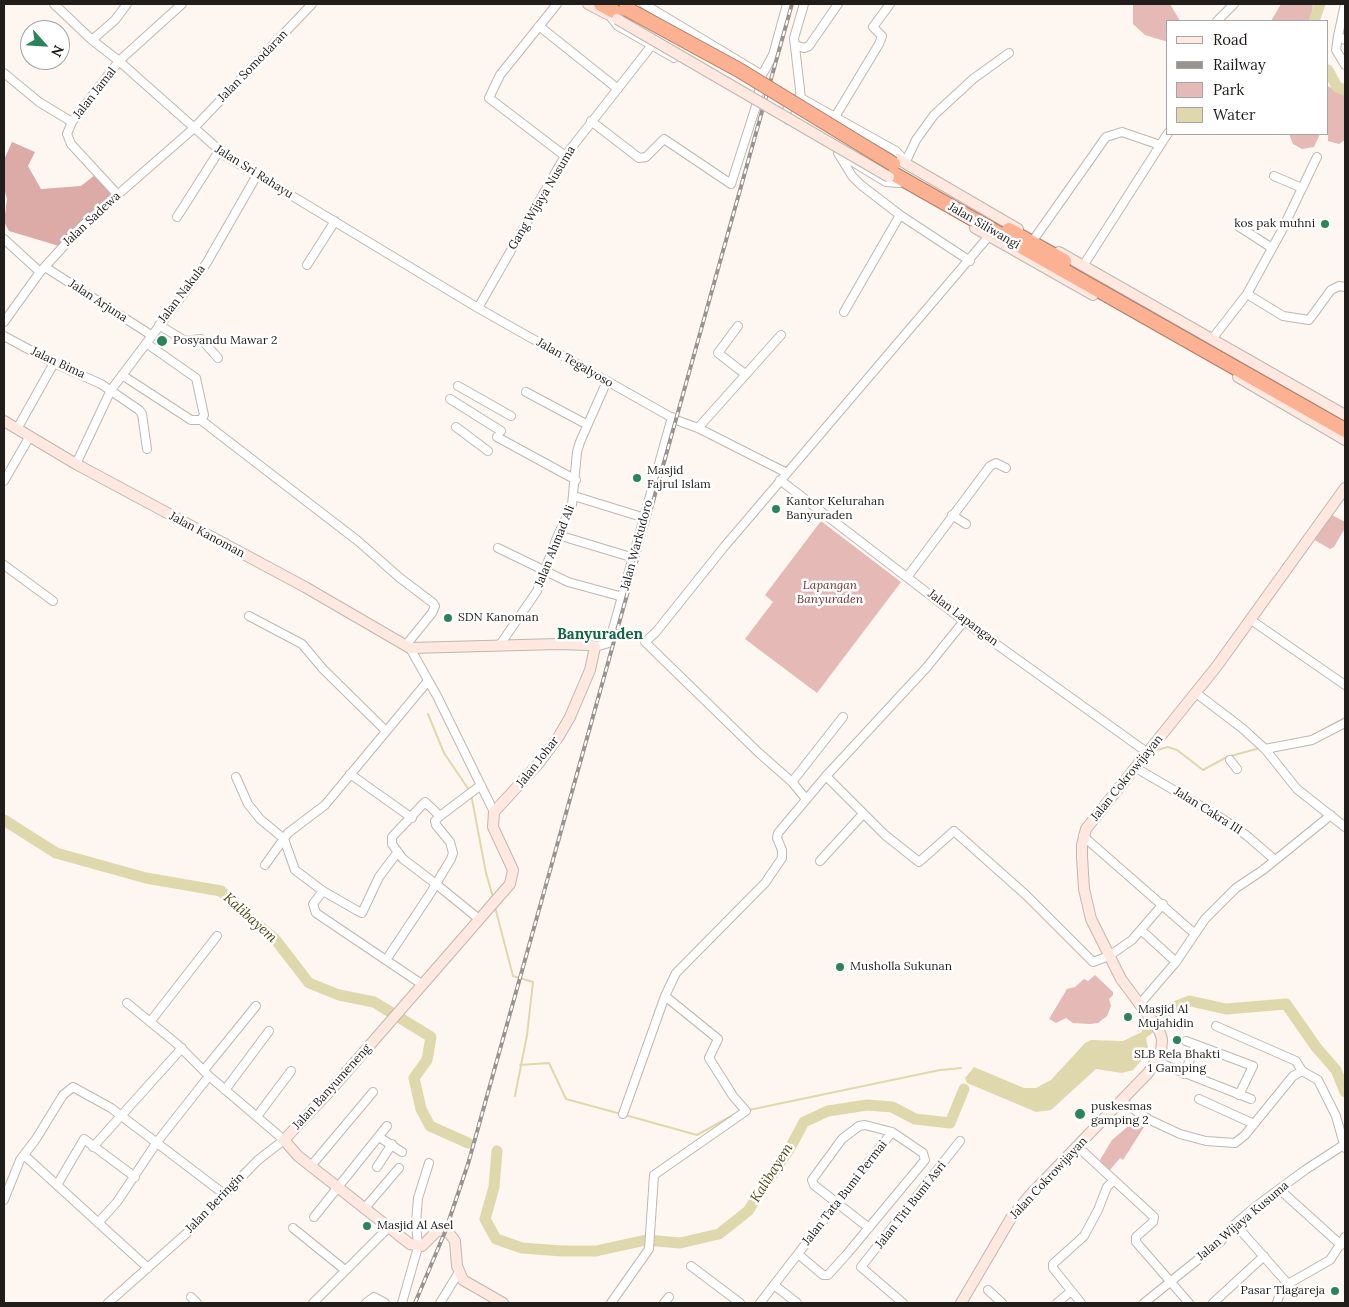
<!DOCTYPE html>
<style>
body{margin:0}
#map{position:relative;width:1349px;height:1307px;overflow:hidden;background:#fef6f0;font-family:Lora,serif}
canvas{display:block}
.frame{position:absolute;inset:0;border:5px solid #201d1a;pointer-events:none}
.legend{position:absolute;left:1166px;top:20px;width:162px;height:115px;box-sizing:border-box;background:#fff;border:1px solid #a6a5a3;margin:0;padding:6px 9px;list-style:none;font-size:15px;color:#201d1a}
.legend li{display:flex;align-items:center;gap:10px;height:25px}
.legend b{width:25px;border:1px solid #a6a5a3}
.north{position:absolute;left:20px;top:20px;width:50px;height:50px;box-sizing:border-box;background:#fff;border:1px solid #a6a5a3;border-radius:50%;rotate:116deg;font-size:14px;font-weight:700;line-height:20px;text-align:center;color:#201d1a}
.north::after{content:'';display:block;margin:auto;width:18px;height:22px;background:#2b8459;clip-path:polygon(50% 0,100% 100%,50% 72%,0 100%)}
</style>
<div id="map">
<canvas width="1349" height="1307"></canvas>
<div class="frame"></div>
<ul class="legend">
<li><b style="height:6px;background:#fee8df"></b>Road</li>
<li><b style="height:6px;background:#98938e"></b>Railway</li>
<li><b style="height:14px;background:#e4b9b6"></b>Park</li>
<li><b style="height:14px;background:#dfd8ac"></b>Water</li>
</ul>
<div class="north">N</div>
</div>
<script>
const c = document.querySelector('canvas').getContext('2d');
c.lineJoin = 'round';
function fillPath(path, color) { c.fillStyle = color; c.fill(path, 'evenodd'); }
const shape = rows => new Path2D(rows.map(r => 'M' + r).join(''));
function trace(path, color, width, dash) { c.strokeStyle = color; c.lineWidth = width; c.lineCap = dash ? 'butt' : 'round'; c.setLineDash(dash || []); c.stroke(path); }
function write(font, color, halo, rows, align = 'center') {
  c.font = font + ' Lora,serif'; c.lineWidth = 5; c.setLineDash([]); c.textBaseline = 'middle'; c.strokeStyle = halo; c.fillStyle = color; for (const [text, x, y, turn = 0] of rows) {
    c.save(); c.translate(x, y); c.rotate((+turn || 0) * Math.PI / 180); c.textAlign = isNaN(turn) ? turn : align; if (halo) c.strokeText(text, 0, 0); c.fillText(text, 0, 0); c.restore();
  }
}
fillPath(shape([
 [1133,4,1170,4,1180,21,1168,21,1168,42,1145,35,1133,24],
 [1281,4,1313,4,1311,21,1271,21],
 [1328,86,1345,96,1345,140,1339,144,1328,141],
 [1289,134,1320,134,1314,147,1302,149,1293,144],
 [1330,514,1345,522,1345,528,1334,547,1330,549,1313,539],
 [821,521,901,582,817,693,745,639,773,602,765,595],
 [1095,975,1113,992,1113,995,1109,999,1111,1006,1107,1016,1098,1023,1090,1024,1073,1023,1066,1018,1056,1023,1049,1019,1067,989,1075,987,1084,979,1088,981],
 [1133,1122,1144,1127,1123,1160,1120,1158,1109,1171,1100,1160,1112,1140]
]), '#e4b9b6');
fillPath(shape([
 [12,142,35,152,28,166,41,189,81,186,100,171,120,195,59,246,9,231,4,222,7,199,4,188,4,160]
]), '#dcaaa7');
fillPath(shape([
 [1155,1022,1155,1031,1146,1038,1149,1052,1133,1070,1122,1073,1096,1069,1051,1110,1036,1112,967,1083,965,1078,974,1067,1024,1088,1036,1088,1051,1080,1085,1043,1091,1040,1123,1041,1142,1032]
]), '#dfd8ac');
trace(shape([
 [428,714,444,753,469,790],
 [1310,737,1345,718],
 [1157,750,1168,747,1177,750,1203,770,1227,757,1260,748],
 [471,794,486,873,493,897],
 [495,907,513,976,533,982,527,1035,515,1096],
 [520,1065,549,1063,566,1099,621,1114],
 [749,1110,940,1070,961,1068],
 [625,1115,697,1135,735,1114]
]), '#dfd8ac', 2);
trace(shape([
 [1314,21,1320,4],
 [1328,70,1337,87,1345,90],
 [4,820,56,853,146,878,221,891,241,911,275,939,309,983,339,995,374,1002,431,1037,427,1060,414,1078,421,1109,430,1126,468,1143],
 [1147,1029,1172,1008,1190,1001,1226,1009,1286,1004,1316,1047,1336,1070,1345,1092],
 [497,1151,494,1187,485,1219,496,1239,522,1248,562,1251,596,1251,646,1240,680,1243,719,1234,748,1211,790,1148,804,1122,828,1111,867,1105,892,1107,915,1119,950,1123,964,1089]
]), '#dfd8ac', 11);
const street = shape([
 [54,4,92,40,119,61,226,156,478,308,607,381,676,420,698,428,787,473],
 [557,4,500,75,489,98,565,156],
 [644,4,762,75],
 [1345,4,1338,36,1345,40],
 [611,10,609,15,618,26,674,58],
 [1217,21,1234,4],
 [539,26,618,89],
 [1338,36,1336,50,1345,65],
 [92,40,115,20,127,4],
 [795,45,804,48,809,46,838,4],
 [4,73,39,102,72,122],
 [801,98,794,38,804,4],
 [835,117,879,44,882,36,873,27,890,4],
 [788,120,786,115,788,106,795,99,801,98,896,151,906,162],
 [591,121,639,158,646,157,664,139,731,184,757,103,762,75,773,55,787,4],
 [838,153,852,176,861,185,900,215,970,261],
 [848,159,886,182,899,183],
 [906,161,916,140,934,115,973,79,1009,53],
 [1274,176,1302,188],
 [118,195,71,144,67,134,72,122,119,61,182,4],
 [177,217,219,151],
 [1238,226,1272,248],
 [4,239,40,272],
 [1034,239,1106,137,1122,132,1160,145],
 [307,265,335,221],
 [1083,266,1168,133],
 [45,267,151,335],
 [1247,294,1283,316,1309,320,1331,290,1339,286,1345,287],
 [478,308,565,156,652,45],
 [844,312,900,215],
 [4,322,40,272,83,225,193,129,312,4],
 [159,325,185,341,201,339,218,358],
 [738,326,718,353,745,374],
 [4,336,54,363,101,384,139,410,142,414,147,449],
 [1212,339,1247,294,1281,232,1317,157],
 [146,343,196,378,204,415,201,420],
 [122,375,191,420,201,420,219,434,358,541,400,578,433,603,435,606,432,613,406,645],
 [458,386,511,416],
 [526,392,586,424],
 [450,399,501,431],
 [456,427,488,451],
 [698,428,781,335],
 [17,429,54,363],
 [497,437,576,480],
 [76,464,111,390,206,264,257,175],
 [780,480,964,621,1148,753],
 [4,481,30,436],
 [574,496,645,518],
 [952,515,966,524],
 [558,535,634,558],
 [498,548,568,582,623,597],
 [4,565,53,601],
 [908,576,990,466,996,463,1006,468],
 [249,616,302,644,323,669,385,730],
 [1251,620,1345,685],
 [499,646,537,591,558,535,572,505,577,452,580,442,607,381],
 [595,647,609,643,672,417],
 [410,648,437,696,494,812],
 [1196,693,1242,728,1265,749,1297,789,1345,827],
 [1265,749,1312,740,1345,723],
 [1230,760,1237,769],
 [1136,768,1218,816,1246,835,1275,860],
 [350,774,412,818],
 [826,776,885,835,919,862,954,831,1026,895,1093,962,1109,956,1132,940,1163,904],
 [236,777,248,804,260,819,284,839,295,870,323,891,356,910,362,913,379,877,397,853],
 [792,782,843,717],
 [806,799,792,782,759,753,645,642,656,632,724,547,989,236],
 [440,816,481,785],
 [1083,836,1195,934],
 [820,861,863,814],
 [265,865,288,833,325,805,428,681],
 [323,891,313,904,316,913,423,985],
 [1141,930,1176,962],
 [386,960,428,897,436,884,443,872,451,859,453,853,450,842,436,825,435,821,440,816,425,802,392,837,392,844,403,859,436,884,479,919],
 [1139,1005,1176,962,1205,919,1236,888,1263,870,1331,815],
 [150,1022,217,936],
 [1216,1026,1296,1061,1302,1071,1318,1080,1336,1116,1345,1148],
 [1186,1041,1253,1066,1239,1095],
 [1157,1062,1251,1099],
 [204,1070,256,1006],
 [1184,1074,1196,1045],
 [225,1090,269,1031],
 [1199,1099,1254,1124],
 [1121,1101,1150,1120,1180,1134,1206,1141,1235,1143,1245,1135,1293,1076,1302,1071],
 [623,1114,665,996,676,973,765,883,782,858,782,850,777,838,778,833,826,776,927,667,964,621],
 [258,1115,291,1071],
 [379,1137,402,1152],
 [93,1147,182,1048],
 [1078,1147,1154,1217,1153,1222,1136,1237,1136,1242,1189,1303],
 [24,1155,148,1268],
 [311,1166,373,1092],
 [377,1167,392,1144],
 [57,1185,84,1139,135,1177],
 [1279,1189,1341,1245],
 [4,1200,20,1160,36,1139,63,1095,73,1087,111,1108,224,1194],
 [364,1209,399,1168],
 [314,1217,387,1126],
 [98,1223,117,1202,157,1142,209,1076],
 [1235,1224,1288,1284],
 [293,1228,345,1270],
 [798,1254,823,1275,828,1275,847,1254,925,1160,923,1153,892,1132,865,1125,859,1126,842,1139,812,1180,814,1185,869,1228],
 [691,1266,740,1303],
 [774,1285,797,1303],
 [988,1290,1002,1303],
 [191,1297,197,1303],
 [108,1303,188,1232,258,1160,284,1140,209,1076,176,1043,127,1003],
 [313,1303,389,1227],
 [366,1303,374,1297,385,1303],
 [402,1303,418,1247,416,1223,418,1198,429,1163],
 [440,1303,459,1272],
 [611,1303,649,1249,654,1175,746,1111,733,1096,709,1058,718,1039,665,996],
 [664,1303,669,1297],
 [760,1303,892,1132],
 [903,1303,861,1267,960,1141],
 [1057,1303,1070,1292],
 [1081,1303,1053,1268,1053,1264,1084,1236,1098,1210,1107,1187,1113,1181],
 [1144,1303,1221,1241,1235,1224,1255,1207,1305,1170,1345,1144],
 [1213,1303,1264,1256],
 [1277,1303,1279,1296,1288,1284,1330,1260,1345,1237]
]);
const secondary = shape([
 [588,4,607,14],
 [898,159,1018,229],
 [975,228,1093,295],
 [1059,252,1345,415],
 [1238,377,1345,440],
 [4,421,76,464,305,587,410,648,558,644,589,645,595,647,590,670,570,717,559,736,539,763,494,812,493,827,513,870,510,884,329,1092,284,1140,298,1156,410,1244,422,1246,438,1230,449,1233,455,1241,457,1266,463,1280,503,1303],
 [961,1303,1011,1218,1029,1196,1148,1073,1161,1054,1162,1039,1159,1030,1121,979,1091,919,1084,889,1082,856,1082,845,1086,829,1217,666,1345,488]
]);
const highway = shape([
 [601,4,626,18],
 [892,173,1345,430],
 [1009,230,1064,261]
]);
trace(street, '#bfb7b1', 10);
trace(secondary, '#bfb7b1', 12);
trace(highway, '#b07d69', 16);
trace(street, '#fff', 8);
trace(secondary, '#fee8df', 10);
trace(highway, '#fdb193', 14);
const rail = shape([
 [415,1303,445,1232,468,1164,792,4]
]);
trace(rail, '#98938e', 4);
trace(rail, '#fff', 2, [5.5]);
const secondaryBridge = shape([
 [617,19,889,177]
]);
const highwayBridge = shape([
 [627,9,739,70,893,164]
]);
trace(secondaryBridge, '#bfb7b1', 12, []);
trace(highwayBridge, '#b07d69', 16, []);
trace(secondaryBridge, '#fee8df', 10);
trace(highwayBridge, '#fdb193', 14);
for (const [x, y, r, color] of [
 [1325,224,5,"#2b8459"],
 [162,341,6,"#2b8459"],
 [637,478,5,"#2b8459"],
 [776,509,5,"#2b8459"],
 [448,618,5,"#2b8459"],
 [840,967,5,"#2b8459"],
 [1128,1017,5,"#2b8459"],
 [1177,1040,5,"#2b8459"],
 [1080,1114,6,"#2b8459"],
 [367,1226,5,"#2b8459"],
 [1335,1291,5,"#2b8459"]
]) { const dot = new Path2D(); dot.arc(x, y, r, 0, 2 * Math.PI); c.fillStyle = color; c.fill(dot); trace(dot, '#fff', 2); }
write('12px', '#201d1a', '#fff', [
 ["Jalan Somodaran",253,66,-46],
 ["Jalan Jamal",95,93,-52],
 ["Jalan Sri Rahayu",254,172,32],
 ["Gang Wijaya Nusuma",542,198,-59],
 ["Jalan Sadewa",92,219,-43],
 ["Jalan Siliwangi",984,226,30],
 ["Jalan Nakula",182,294,-53],
 ["Jalan Arjuna",98,301,33],
 ["Jalan Bima",58,363,25],
 ["Jalan Tegalyoso",575,363,30],
 ["Jalan Kanoman",207,535,28],
 ["Jalan Warkudoro",637,545,-75],
 ["Jalan Ahmad Ali",555,546,-68],
 ["Jalan Lapangan",963,618,37],
 ["Jalan Johar",538,762,-52],
 ["Jalan Cokrowijayan",1127,778,-51],
 ["Jalan Cakra III",1208,811,32],
 ["Jalan Banyumeneng",332,1087,-48],
 ["Jalan Cokrowijayan",1049,1178,-47],
 ["Jalan Tata Bumi Permai",845,1193,-52],
 ["Jalan Beringin",215,1203,-46],
 ["Jalan Titi Bumi Asri",911,1205,-52],
 ["Jalan Wijaya Kusuma",1243,1221,-40]
]);
write('12px', '#201d1a', '#fff', [
 ["kos pak muhni",1315,224,"right"],
 ["Posyandu Mawar 2",173,341],
 ["Masjid",647,471],
 ["Fajrul Islam",647,485],
 ["Kantor Kelurahan",786,502],
 ["Banyuraden",786,516],
 ["SDN Kanoman",458,618],
 ["Musholla Sukunan",850,967],
 ["Masjid Al",1138,1010],
 ["Mujahidin",1138,1024],
 ["SLB Rela Bhakti",1177,1055,"center"],
 ["1 Gamping",1177,1069,"center"],
 ["puskesmas",1091,1107],
 ["gamping 2",1091,1121],
 ["Masjid Al Asel",377,1226],
 ["Pasar Tlagareja",1325,1291,"right"]
], 'left');
write('italic 12px', '#6d2f2e', '#fff', [
 ["Lapangan",830,586],
 ["Banyuraden",830,600]
]);
write('italic 14px', '#4e4612', '#fff', [
 ["Kalibayem",250,918,42],
 ["Kalibayem",772,1173,-58]
]);
write('bold 15px', '#126842', '#fff', [
 ["Banyuraden",600,635]
]);
</script>
